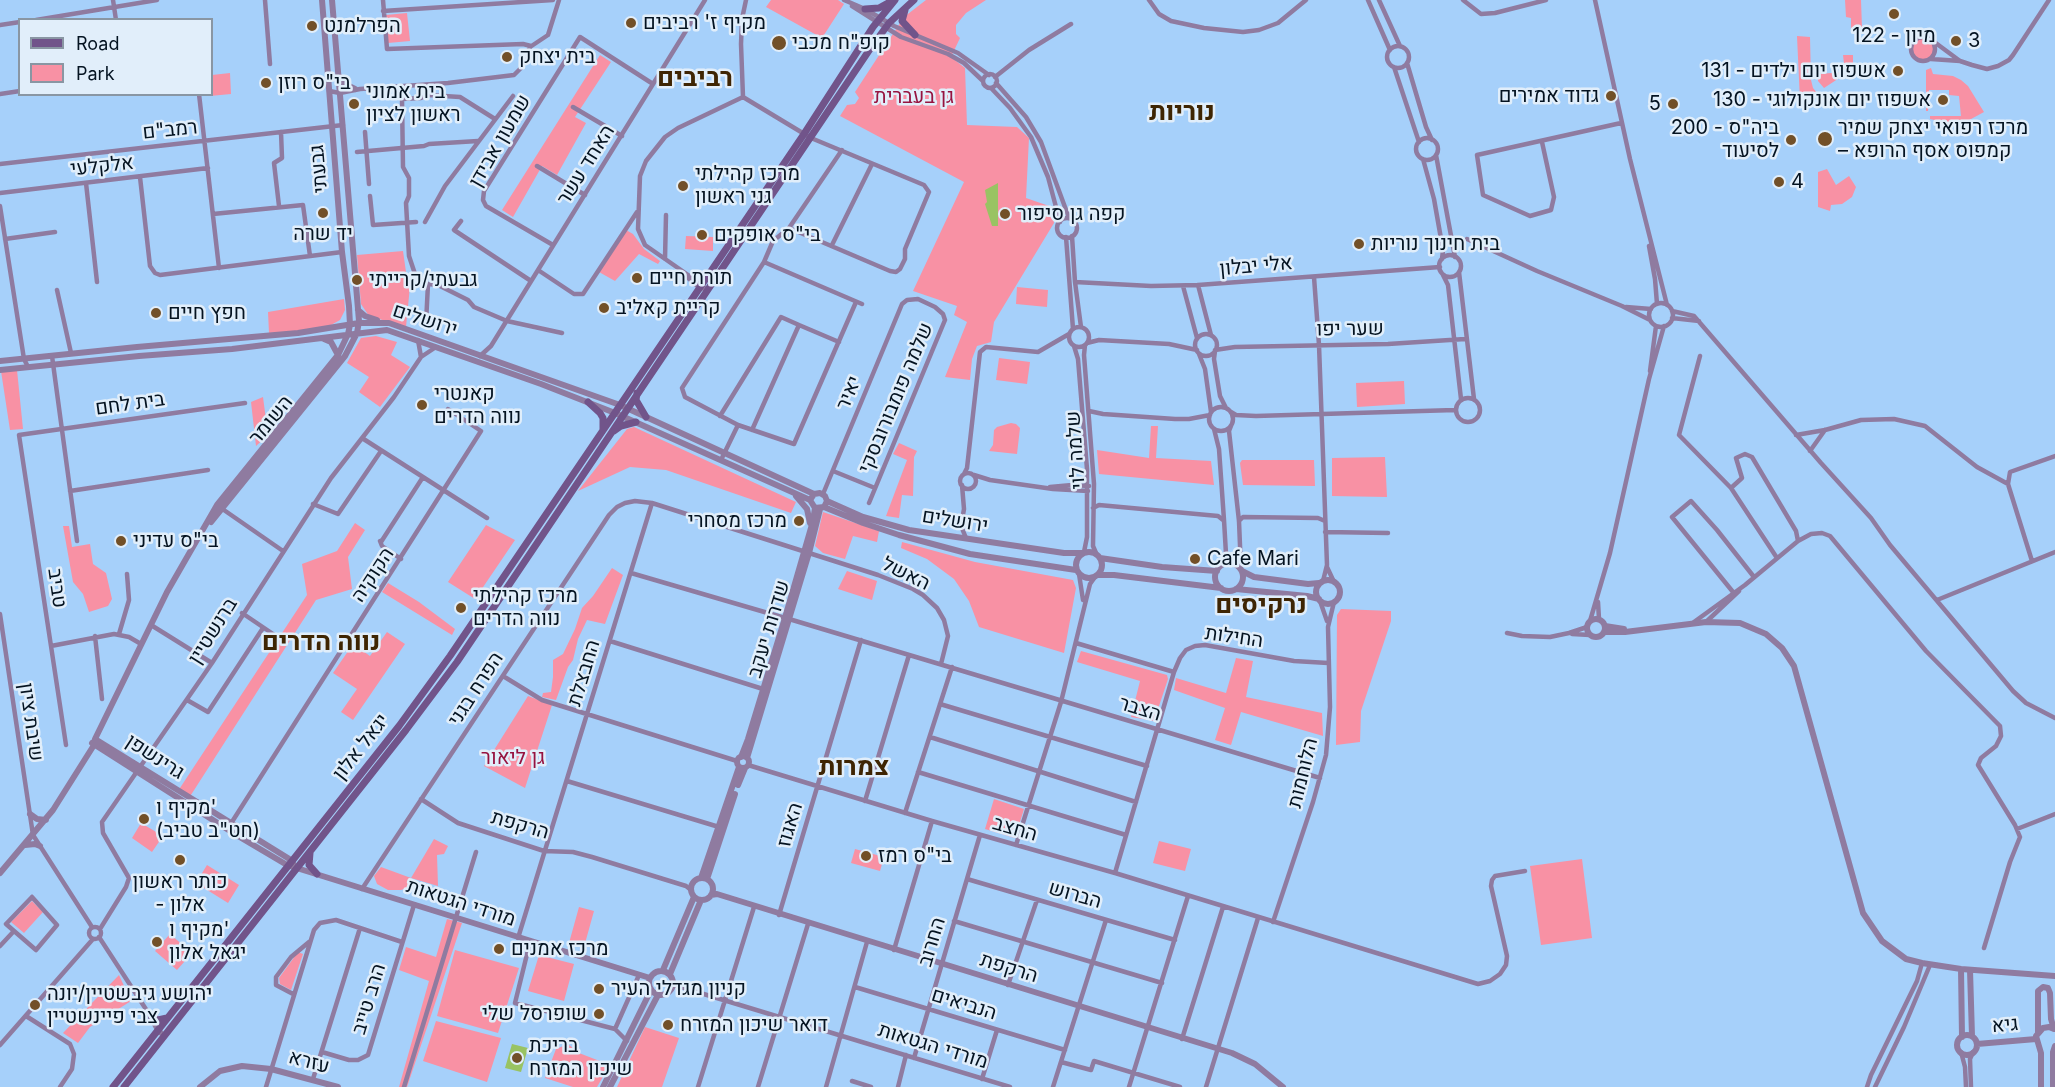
<!DOCTYPE html>
<meta charset="utf-8">
<style>
body{margin:0}
#map{position:relative;width:2055px;height:1087px;overflow:hidden;background:#a6d0fa;font-family:Inter,sans-serif}
canvas{display:block}
.legend{position:absolute;left:18px;top:18px;width:195px;height:78px;box-sizing:border-box;background:#e1eefa;border:2px solid #8996a3;margin:0;padding:8px 10px;list-style:none;font-size:18px;color:#041321}
.legend li{display:flex;align-items:center;gap:12px;height:30px}
.legend b{width:30px;border:2px solid #8996a3}
</style>
<div id="map">
<canvas width="2055" height="1087"></canvas>
<ul class="legend">
<li><b style="height:8px;background:#71548a"></b>Road</li>
<li><b style="height:16px;background:#f891a4"></b>Park</li>
</ul>
</div>
<script>
const c = document.querySelector('canvas').getContext('2d');
c.lineJoin = 'round';
function fillPath(path, color) { c.fillStyle = color; c.fill(path, 'evenodd'); }
const shape = rows => new Path2D(rows.map(r => 'M' + r).join(''));
function trace(path, color, width, dash) { c.strokeStyle = color; c.lineWidth = width; c.lineCap = dash ? 'butt' : 'round'; c.setLineDash(dash || []); c.stroke(path); }
function write(font, color, halo, rows, align = 'center') {
  c.font = font + ' Inter,Heebo,sans-serif'; c.lineWidth = 5; c.setLineDash([]); c.textBaseline = 'middle'; c.strokeStyle = halo; c.fillStyle = color; for (const [text, x, y, turn = 0] of rows) {
    c.save(); c.translate(x, y); c.rotate((+turn || 0) * Math.PI / 180); c.textAlign = isNaN(turn) ? turn : align; if (halo) c.strokeText(text, 0, 0); c.fillText(text, 0, 0); c.restore();
  }
}
fillPath(shape([
 [771,0,838,0,844,4,822,38,766,7],
 [926,0,986,0,966,13,956,25,956,34,960,38,951,57,965,68,967,125,1017,127,1029,138,1026,198,1052,207,1054,223,994,322,991,342,977,346,972,359,970,380,945,377,967,322,954,315,957,306,913,291,964,182,840,116,847,105,855,104,859,98,855,92,904,17],
 [1845,0,1861,0,1862,28,1859,31,1851,33,1851,18,1846,17],
 [407,13,410,41,388,43,386,15],
 [1797,36,1810,37,1811,80,1813,88,1818,94,1800,101],
 '1912 49a11 11 0 1 1 22 0a11 11 0 1 1-22 0Z',
 [600,55,611,62,575,117,586,123,557,175,542,166,513,217,502,210],
 [1843,55,1853,55,1853,69,1824,88,1818,81,1818,74,1845,72],
 [1931,68,1933,74,1953,76,1961,80,1968,86,1984,112,1960,125,1930,119,1930,116,1961,116,1959,96,1949,95,1949,90,1929,90,1928,111,1926,111,1926,70],
 [230,73,231,94,210,96,212,94,212,75],
 [1827,169,1836,185,1849,176,1856,187,1852,197,1842,204,1831,205,1830,211,1818,207,1818,172],
 [626,230,633,234,644,249,660,261,658,264,639,254,615,281,599,272],
 [686,236,713,237,713,251,685,249],
 [403,251,407,279,410,286,406,327,369,316,361,304,357,255],
 [1017,287,1048,290,1047,307,1016,304],
 [344,299,345,310,340,320,331,325,304,331,269,333,268,312],
 [376,336,397,342,391,355,410,367,380,407,359,392,369,377,347,363,361,338],
 [999,358,1030,362,1027,384,996,380],
 [17,370,23,429,10,430,1,371],
 [1404,381,1405,404,1357,407,1356,383],
 [263,397,268,435,256,446,251,402],
 [1011,423,1016,424,1020,428,1017,454,989,451,993,445,994,430,997,427],
 [1151,426,1158,426,1156,458,1211,461,1214,485,1099,474,1097,450,1149,458],
 [634,427,796,502,791,513,666,470,630,467,578,491,627,429],
 [899,443,917,451,914,457,913,496,902,495,899,518,886,516,907,460,893,454],
 [1385,457,1387,497,1332,496,1332,458],
 [1242,460,1314,460,1315,486,1243,485,1240,463],
 [823,512,879,531,877,542,853,536,845,559,823,553,815,546],
 [355,523,365,530,348,557,352,589,316,600,189,798,178,791,307,595,302,564,337,551],
 [486,525,515,540,475,599,448,582],
 [63,526,69,526,72,547,90,544,93,564,106,573,112,599,108,606,89,612,83,594,73,582],
 [902,542,975,562,1073,580,1076,588,1064,653,979,627,969,601,954,579,927,559,901,548],
 [612,568,623,575,605,624,587,620,578,639,573,660,568,667,556,700,542,697,543,693,551,692,553,677,553,660,563,654,575,629,582,608,593,596],
 [847,571,877,581,872,600,838,589],
 [388,583,419,602,455,629,452,635,382,592],
 [1341,609,1391,611,1391,621,1361,711,1360,742,1336,745,1337,615],
 [387,632,405,644,353,720,341,712,357,689,333,673,353,644,370,656],
 [1081,651,1167,675,1168,679,1154,721,1131,717,1140,681,1077,662],
 [1236,658,1253,661,1246,697,1322,713,1323,736,1241,712,1231,745,1215,740,1225,708,1174,690,1176,678,1226,693],
 [528,696,552,705,525,788,484,766],
 [994,799,1024,809,1015,838,985,829],
 [141,823,163,836,152,852,132,838],
 [434,839,448,846,444,854,437,855,438,886,411,878,407,888,401,890,388,890,377,884,374,876,381,867,411,878],
 [1159,841,1191,849,1185,871,1153,863],
 [855,849,884,857,880,871,851,863],
 [1582,859,1592,938,1541,945,1530,866],
 [207,865,239,885,228,903,196,883],
 [32,901,43,912,24,933,11,922],
 [579,907,594,911,584,947,569,943],
 [447,919,462,923,407,1087,399,1087,429,981,399,970,406,947,436,957],
 [170,934,192,953,177,970,155,951],
 [455,950,519,968,498,1033,437,1016],
 [298,952,303,954,291,990,280,984,279,978],
 [539,955,574,964,564,1001,528,991],
 [119,975,131,1001,90,1027,78,1043,63,1033],
 [436,1021,501,1038,487,1082,423,1061],
 [645,1027,679,1038,662,1087,617,1087],
 [568,1044,579,1053,610,1065,597,1087,573,1087,545,1078,556,1049]
]), '#f891a4');
fillPath(shape([
 [998,183,998,226,992,226,985,204,987,202,985,190],
 [512,1044,528,1048,521,1072,505,1068]
]), '#99c363');
trace(shape([
 [113,0,116,20],
 [265,0,270,64],
 [383,0,387,49,523,44,531,46],
 [844,0,865,9,894,26,958,53,989,75],
 [1149,0,1159,14,1171,21,1204,28,1243,32,1259,30,1278,23,1306,0],
 [1368,0,1390,50],
 [1379,0,1400,46],
 [1463,0,1481,14,1495,13,1546,0],
 [1595,0,1630,159,1667,305],
 [852,6,901,37,948,54,964,63,983,81],
 [383,11,553,0],
 [36,20,157,0],
 [0,25,20,22],
 '1911 49a12 12 0 1 1 24 0a12 12 0 1 1-24 0Z',
 [1933,41,1960,61,1972,65,1987,69,1998,66,2009,60,2013,55,2049,0],
 '1387 57a11 11 0 1 1 22 0a11 11 0 1 1-22 0Z',
 [1931,59,1960,61],
 [1407,63,1426,127,1432,140],
 [1394,67,1419,142],
 '983 81a7 7 0 1 1 14 0a7 7 0 1 1-14 0Z',
 [995,77,1029,50,1071,24],
 [996,83,1026,117,1041,142,1069,218],
 [991,88,1010,108,1031,137,1048,177,1060,222],
 [329,91,340,93,360,89,448,83,514,75,521,68,530,47,548,35,559,0],
 [0,94,20,91],
 [199,94,219,268],
 [743,97,811,138,924,185,929,192,905,249,905,259,900,269,896,272,890,271,789,228],
 [743,97,741,44,742,19,746,0],
 [573,107,622,136],
 [495,119,460,97,428,95,421,98,402,99,403,167,409,178,409,196,406,203,409,256,416,277,428,284,438,285,468,300,474,307,507,321,562,333],
 [365,132,369,184],
 '1416 149a11 11 0 1 1 22 0a11 11 0 1 1-22 0Z',
 [1542,142,1554,197,1551,210,1530,216,1483,195,1477,155,1621,123],
 [842,150,789,228,773,241,764,262,682,388,685,397,738,425,794,444,856,302],
 [357,152,424,146,429,144,478,141],
 [1436,155,1455,257],
 [1423,159,1434,199,1443,250,1442,259],
 [0,164,343,125],
 [537,166,585,195],
 [140,177,150,266,155,273,160,275,342,252],
 [86,183,97,282],
 [0,193,208,168],
 [370,196,373,225,416,222],
 [0,206,24,359,28,367],
 [279,206,274,163,282,158,281,132],
 [213,214,303,205,310,256],
 '1057 228a10 10 0 1 1 20 0a10 10 0 1 1-20 0Z',
 [461,221,454,230,531,281],
 [425,222,445,186,513,96],
 [1072,236,1075,282,1081,327],
 [1066,237,1073,329],
 [5,239,55,232],
 [1467,239,1537,271,1622,306,1650,320],
 [553,245,486,206,483,200,484,191,494,175,580,37,653,84],
 [832,245,872,164],
 [1649,246,1655,279,1657,304],
 '1439 266a11 11 0 1 1 22 0a11 11 0 1 1-22 0Z',
 [665,259,666,215],
 [764,262,862,304],
 [538,270,574,294,583,294,637,212],
 [1459,272,1474,399],
 [1443,275,1448,285,1461,399],
 [687,277,701,289],
 [1314,277,1319,345,1327,565,1323,581],
 [1075,282,1151,286,1198,285,1440,267],
 [1198,285,1211,335],
 [1183,286,1197,338],
 [57,290,71,353],
 [706,290,701,284,645,245,638,229,640,176,646,161,665,137,678,128,743,97],
 '1649 315a12 12 0 1 1 24 0a12 12 0 1 1-24 0Z',
 [1626,307,1651,309],
 [1672,311,1694,316,1821,463,1871,518,1890,545,2013,691,2026,703,2055,718],
 [1672,318,1699,321],
 [426,323,428,284],
 [799,325,839,342],
 '1069 337a10 10 0 1 1 20 0a10 10 0 1 1-20 0Z',
 '1195 345a11 11 0 1 1 22 0a11 11 0 1 1-22 0Z',
 [418,340,421,357],
 [1087,343,1099,340,1169,344,1197,350],
 [1085,345,1084,355,1094,484,1093,546,1096,553],
 [1074,346,1078,359,1087,469,1087,537,1084,552],
 [1215,350,1235,347,1388,344,1465,339],
 [1215,351,1214,359,1220,396,1226,408],
 [1199,354,1205,369,1211,412],
 [52,356,77,541],
 [480,356,491,346,705,0],
 [1700,356,1679,435,1731,488,1777,558],
 [1650,371,1656,326],
 '1456 410a12 12 0 1 1 24 0a12 12 0 1 1-24 0Z',
 '1209 419a12 12 0 1 1 24 0a12 12 0 1 1-24 0Z',
 [1089,411,1103,414,1175,419,1189,419,1210,415],
 [1231,412,1236,415,1256,416,1455,410],
 [720,416,781,317,799,325,752,430],
 [1231,426,1229,431,1239,521,1241,570],
 [1214,429,1219,449,1224,520,1226,554,1223,564],
 [1796,435,1825,430,1861,420,1894,419,1925,426,1977,467,2008,484],
 [362,438,487,518],
 [1810,451,1825,430],
 [721,460,738,425],
 [833,471,875,488],
 '960 481a8 8 0 1 1 16 0a8 8 0 1 1-16 0Z',
 [964,474,967,468,980,352,986,347,1038,352,1069,334],
 [974,475,990,480,1053,489,1088,491],
 [962,485,964,509,961,526,966,538],
 [1050,487,1072,485,1089,486],
 [1731,488,1742,478,1736,458,1745,454,1752,457,1796,531,1798,541],
 [70,491,208,470],
 [823,494,902,304,907,300,918,299,935,307,943,314,945,320,869,503],
 [313,504,338,514,381,451],
 [221,508,283,551],
 [1093,508,1099,505,1218,516,1223,520],
 [1239,521,1243,517,1318,518,1325,521],
 [1325,532,1388,533],
 [380,541,382,546,401,559],
 [381,542,423,477],
 [2032,561,2008,484,2010,472,2055,456],
 [1327,567,1334,582],
 [631,573,785,618],
 [1079,574,1083,600],
 [1733,592,1672,517,1691,501,1717,530,1754,577],
 [1937,600,2055,552],
 [1320,601,1327,621],
 [1598,602,1599,619],
 [242,613,276,636],
 [0,614,33,835,92,927],
 [789,619,1320,778],
 [1590,621,1610,553,1649,379,1664,326],
 [1694,622,1745,585,1798,541,1811,534,1822,533,1830,536,1926,651,2000,726,2001,736,1996,746,1981,758,1978,765,2015,825,2020,837,2010,862,1984,948],
 [1706,622,1739,591],
 [151,625,212,663],
 [1507,633,1522,636,1550,637,1569,633,1587,627],
 [119,634,129,600,127,574],
 [1572,634,1590,635],
 [95,636,102,699],
 [610,641,763,689],
 [1076,643,1174,672],
 [51,646,114,634,129,637,141,644],
 [503,676,542,700,737,761],
 [187,700,208,712,263,628],
 [940,704,1147,766],
 [930,737,1136,802],
 [66,745,19,435,245,403],
 [748,765,932,821,1115,873,1478,984,1490,981,1500,974,1506,965,1507,956,1491,886,1492,880,1495,876,1525,871],
 [918,772,1126,835],
 [567,781,719,827],
 [421,799,458,823,544,851,573,852,592,857,686,886,691,890],
 [865,801,909,655],
 [905,813,952,667],
 [230,825,481,431,448,409],
 [2017,829,2055,814],
 [1016,845,1061,702,1090,584,1095,577],
 [1115,873,1174,672,1180,658,1186,650,1195,646,1205,645,1294,661,1328,663],
 [967,879,1175,940],
 [362,889,609,515,617,507,625,503,635,501,652,503,878,575,913,589,923,595,937,608,944,620,948,636,941,664],
 [32,897,57,925,36,950,6,924,32,897],
 [779,915,861,640],
 [954,921,1162,983],
 [1273,922,1313,802,1326,755,1330,707,1328,627,1334,602],
 '89 933a6 6 0 1 1 12 0a6 6 0 1 1-12 0Z',
 [100,929,126,887,129,878,103,833,102,822,212,663,331,478,394,397,421,357,436,347],
 [99,937,164,1037],
 [518,938,652,503],
 [530,942,515,1003,615,1029,627,1041],
 [0,946,14,931],
 [894,950,932,821],
 [674,985,1010,1087],
 [1008,985,1037,900],
 [855,987,1065,1050],
 [293,994,276,985,276,977,291,957,309,942],
 [26,1016,70,1044,74,1054,72,1069,60,1087],
 [150,1017,159,1033],
 [615,1029,639,975],
 [1182,1039,1223,907],
 [0,1045,93,939],
 [322,1052,349,1060,358,1060,368,1055,414,905],
 [1961,1052,1965,1067,1966,1087],
 [914,1058,980,835],
 [1061,1062,1091,1070,1094,1061,1180,1087],
 [313,1079,360,928,402,942],
 [982,1079,997,1030],
 [852,1081,871,1087],
 [266,1087,314,930,320,923,336,920,360,928],
 [404,1087,476,852],
 [698,1087,754,907],
 [758,1087,808,924],
 [826,1087,867,942],
 [898,1087,906,1055],
 [1053,1087,1106,920],
 [1129,1087,1188,896],
 [1206,1087,1258,918],
 [1867,1087,1871,1075,1917,981,1922,963],
 [1875,1087,1904,1027,1930,965],
 [1971,1087,1970,1059,1973,1052]
]), '#8f7ba0', 4.5);
trace(shape([
 [340,77,345,84,355,89],
 [358,310,365,316,377,320],
 [324,339,331,342,338,355],
 [0,361,137,347,298,333,359,323,389,323,620,405,814,494],
 [0,370,139,356,232,349,387,330,541,384,615,413,810,500],
 [796,496,807,509,810,523],
 [827,501,863,517,909,530,1064,553,1082,553],
 [824,507,827,501,825,496,820,493,814,494,810,500,815,508,824,507,863,523,899,535,970,554,1076,570],
 [211,522,345,356,357,333,359,321,332,0],
 '1076 565a13 13 0 1 1 26 0a13 13 0 1 1-26 0Z',
 [1100,558,1162,567,1217,571],
 '1215 577a14 14 0 1 1 28 0a14 14 0 1 1-28 0Z',
 [1242,571,1254,577,1308,584,1319,583],
 [1098,575,1114,575,1221,588],
 '1316 592a12 12 0 1 1 24 0a12 12 0 1 1-24 0Z',
 [1236,589,1307,596,1319,599],
 '1587 628a9 9 0 1 1 18 0a9 9 0 1 1-18 0Z',
 [1605,626,1624,629],
 [1605,632,1625,632,1706,622,1740,623,1766,634,1782,648,1794,666,1863,913,1882,941,1906,959,1922,963,1961,969,2055,976],
 [95,739,291,860,294,865],
 [92,743,238,836,287,865,650,978],
 '737 762a6 6 0 1 1 12 0a6 6 0 1 1-12 0Z',
 [741,757,748,739,785,618,813,521,815,508],
 [747,758,809,553,820,509],
 [738,785,745,768],
 [30,814,37,819,46,820],
 [25,845,35,844,40,846],
 [0,873,53,810,94,745,95,739,167,592,217,505,338,355,348,334,350,325,349,306,342,252,322,0],
 [701,878,739,767],
 '691 889a11 11 0 1 1 22 0a11 11 0 1 1-22 0Z',
 [707,879,735,794],
 [711,895,717,894,1232,1053,1255,1064,1283,1087],
 [1961,969,1962,1037],
 [663,970,694,897],
 [1970,970,1972,1036],
 '649 983a12 12 0 1 1 24 0a12 12 0 1 1-24 0Z',
 [670,974,701,900],
 [2038,1032,2038,991,2043,987,2048,988,2050,993,2051,1019,2054,1029],
 '1957 1045a10 10 0 1 1 20 0a10 10 0 1 1-20 0Z',
 [1977,1044,2036,1039],
 [200,1087,220,1071,242,1066,271,1069,338,1087],
 [603,1087,651,990],
 [610,1087,658,995],
 [2041,1087,2041,1053,2036,1036,2043,1028,2049,1027,2054,1029],
 [2053,1087,2053,1052,2055,1046]
]), '#8f7ba0', 6);
trace(shape([
 [865,9,879,8,890,2],
 [905,10,902,21,915,35],
 [637,393,636,400,646,417],
 [588,402,600,413,603,418,603,429],
 [614,431,621,426,636,422],
 [310,853,309,865,317,874],
 [152,1017,158,1020,167,1018],
 [113,1087,399,726,450,656,804,134,873,27,895,0],
 [124,1087,406,730,457,662,868,52,889,23,914,0]
]), '#71548a', 7);
for (const [x, y, r, color] of [
 [1894,14,6,"#725028"],
 [631,23,6,"#725028"],
 [312,26,6,"#725028"],
 [1956,41,6,"#725028"],
 [779,43,8,"#725028"],
 [507,57,6,"#725028"],
 [1898,71,6,"#725028"],
 [266,83,6,"#725028"],
 [1611,96,6,"#725028"],
 [1943,100,6,"#725028"],
 [354,104,6,"#725028"],
 [1673,104,6,"#725028"],
 [1825,139,8,"#725028"],
 [1791,140,6,"#725028"],
 [1779,182,6,"#725028"],
 [683,186,6,"#725028"],
 [323,213,6,"#725028"],
 [1005,214,6,"#725028"],
 [702,235,6,"#725028"],
 [1359,244,6,"#725028"],
 [637,278,6,"#725028"],
 [357,280,6,"#725028"],
 [604,308,6,"#725028"],
 [156,313,6,"#725028"],
 [422,405,6,"#725028"],
 [799,521,6,"#725028"],
 [121,541,6,"#725028"],
 [1195,559,6,"#725028"],
 [461,608,6,"#725028"],
 [144,819,6,"#725028"],
 [866,856,6,"#725028"],
 [180,860,6,"#725028"],
 [157,942,6,"#725028"],
 [499,949,6,"#725028"],
 [599,989,6,"#725028"],
 [35,1005,6,"#725028"],
 [599,1014,6,"#725028"],
 [668,1025,6,"#725028"],
 [517,1058,6,"#725028"]
]) { const dot = new Path2D(); dot.arc(x, y, r, 0, 2 * Math.PI); c.fillStyle = color; c.fill(dot); trace(dot, '#e1eefa', 2); }
write('20px', '#041321', '#e1eefa', [
 ["מקיף ז' רביבים",643,23],
 ["הפרלמנט",324,26],
 ["122 - מיון",1894,36,"center"],
 ["3",1968,41],
 ["קופ\"ח מכבי",792,43],
 ["בית יצחק",519,57],
 ["131 - אשפוז יום ילדים",1886,71,"right"],
 ["בי\"ס רוזן",278,83],
 ["בית אמוני",366,92],
 ["ראשון לציון",366,115],
 ["גדוד אמירים",1599,96,"right"],
 ["130 - אשפוז יום אונקולוגי",1931,100,"right"],
 ["5",1661,104,"right"],
 ["200 - ביה\"ס",1779,128,"right"],
 ["לסיעוד",1779,151,"right"],
 ["מרכז רפואי יצחק שמיר",1838,128],
 ["– קמפוס אסף הרופא",1838,151],
 ["מרכז קהילתי",695,174],
 ["גני ראשון",695,197],
 ["4",1791,182],
 ["קפה גן סיפור",1017,214],
 ["יד שרה",323,234,"center"],
 ["בי\"ס אופקים",714,235],
 ["בית חינוך נוריות",1371,244],
 ["תורת חיים",649,278],
 ["גבעתי/קרייתי",369,280],
 ["קריית קאליב",616,308],
 ["חפץ חיים",168,313],
 ["קאנטרי",434,394],
 ["נווה הדרים",434,417],
 ["מרכז מסחרי",787,521,"right"],
 ["בי\"ס עדיני",133,541],
 ["Cafe Mari",1207,559],
 ["מרכז קהילתי",473,596],
 ["נווה הדרים",473,619],
 ["מקיף ו'",156,808],
 ["(חט\"ב טביב)",156,831],
 ["בי\"ס רמז",878,856],
 ["כותר ראשון",180,882,"center"],
 ["- אלון",180,905,"center"],
 ["מקיף ו'",169,930],
 ["יגאל אלון",169,953],
 ["מרכז אמנים",511,949],
 ["קניון מגדלי העיר",611,989],
 ["יהושע גיבשטיין/יונה",47,994],
 ["צבי פיינשטיין",47,1017],
 ["שופרסל שלי",587,1014,"right"],
 ["דואר שיכון המזרח",680,1025],
 ["בריכת",529,1046],
 ["שיכון המזרח",529,1069]
], 'left');
write('20px', '#961340', '#e1eefa', [
 ["גן בעברית",914,97],
 ["גן ליאור",513,758]
]);
write('20px', '#041321', '#e1eefa', [
 ["רמב\"ם",170,130,-6],
 ["שמעון אבידן",500,141,-60],
 ["האחד עשר",586,165,-58],
 ["אלקלעי",102,166,-6],
 ["גבעתי",319,169,-95],
 ["אלי יבלון",1256,266,-5],
 ["ירושלים",425,320,18],
 ["שער יפו",1350,329,-1],
 ["יאיר",849,393,-67],
 ["שלמה פומבורובסקי",896,398,-67],
 ["בית לחם",130,404,-8],
 ["השומר",271,420,-51],
 ["שלמה לוי",1076,450,-94],
 ["ירושלים",955,521,9],
 ["האשל",906,574,26],
 ["הקוקיה",373,575,-57],
 ["טביב",57,588,82],
 ["שדרות יעקב",769,629,-73],
 ["ברנשטיין",213,631,-58],
 ["החילות",1234,637,8],
 ["החבצלת",584,673,-73],
 ["הפרח בגני",476,689,-57],
 ["הצבר",1140,709,17],
 ["שיבת ציון",31,722,82],
 ["יגאל אלון",361,747,-52],
 ["גרינשפן",155,757,33],
 ["הלוחמות",1303,773,-76],
 ["הרקפת",520,825,16],
 ["האגוז",790,825,-73],
 ["החצב",1015,829,16],
 ["הברוש",1075,895,16],
 ["מורדי הגטאות",461,903,18],
 ["החרוב",932,942,-73],
 ["הרקפת",1009,968,17],
 ["הרב טייב",369,999,-73],
 ["הנביאים",964,1004,17],
 ["גיא",2005,1025,-5],
 ["מורדי הגטאות",933,1046,17],
 ["עזרא",309,1062,15]
]);
write('bold 26px', '#3e2503', '#e1eefa', [
 ["רביבים",695,78],
 ["נוריות",1182,112],
 ["נרקיסים",1261,605],
 ["נווה הדרים",321,642],
 ["צמרות",854,767]
]);
</script>
